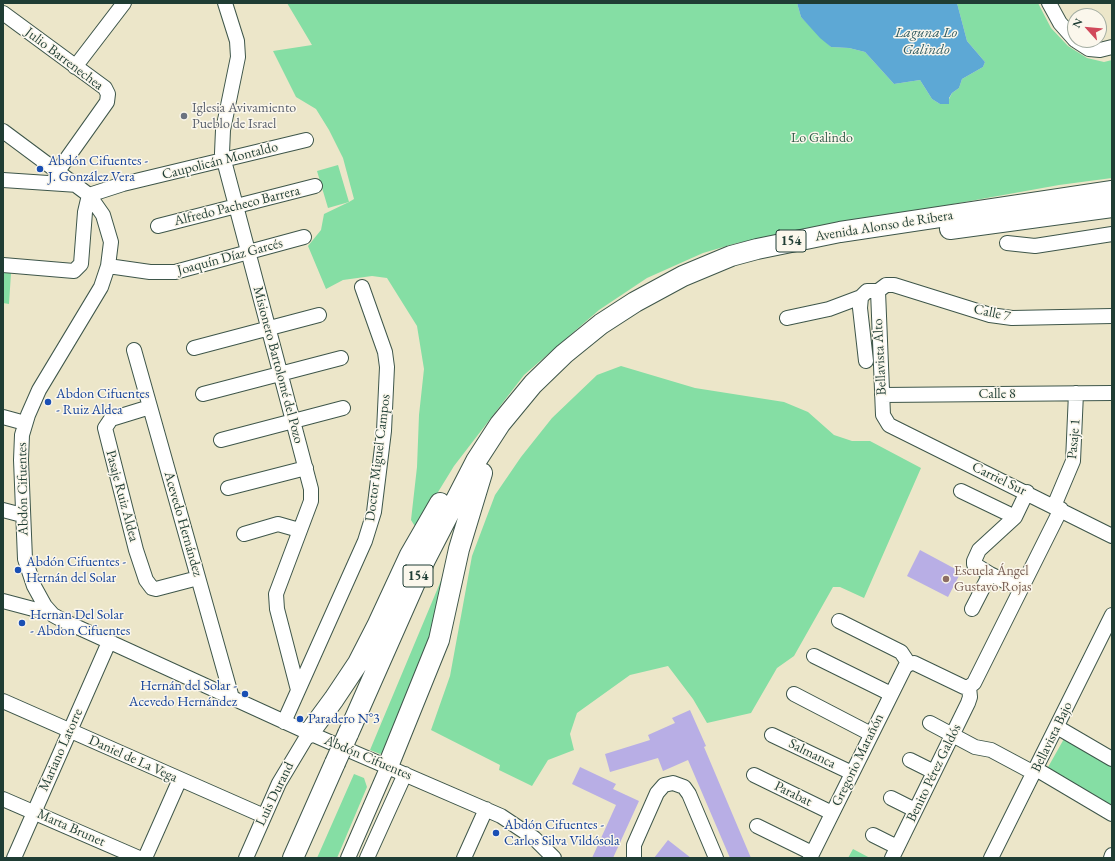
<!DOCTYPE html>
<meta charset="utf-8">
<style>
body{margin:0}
#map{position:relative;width:1115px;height:861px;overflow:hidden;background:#ece6c9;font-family:"EB Garamond",serif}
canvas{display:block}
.frame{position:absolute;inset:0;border:4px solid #1f3d34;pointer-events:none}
.north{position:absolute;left:1067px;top:8px;width:40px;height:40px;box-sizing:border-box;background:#fbf7ec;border:1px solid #a3ada2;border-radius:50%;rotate:297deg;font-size:11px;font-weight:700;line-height:16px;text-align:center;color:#1f3d34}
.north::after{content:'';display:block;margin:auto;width:14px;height:18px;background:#d1495b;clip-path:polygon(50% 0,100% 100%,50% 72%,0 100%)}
</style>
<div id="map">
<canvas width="1115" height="861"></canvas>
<div class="frame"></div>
<div class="north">N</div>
</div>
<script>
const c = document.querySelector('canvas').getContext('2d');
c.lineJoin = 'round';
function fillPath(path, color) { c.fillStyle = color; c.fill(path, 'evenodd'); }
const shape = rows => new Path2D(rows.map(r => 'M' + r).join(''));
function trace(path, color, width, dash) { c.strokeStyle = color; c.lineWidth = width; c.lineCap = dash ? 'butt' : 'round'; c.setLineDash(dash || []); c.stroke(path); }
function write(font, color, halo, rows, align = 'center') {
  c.font = font + ' "EB Garamond",serif'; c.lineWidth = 3; c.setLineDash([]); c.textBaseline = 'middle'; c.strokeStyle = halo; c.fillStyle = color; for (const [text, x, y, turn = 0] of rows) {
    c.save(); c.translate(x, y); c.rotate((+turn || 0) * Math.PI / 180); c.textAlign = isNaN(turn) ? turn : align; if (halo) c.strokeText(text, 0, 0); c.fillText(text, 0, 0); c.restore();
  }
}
fillPath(shape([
 [266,3,797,3,801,17,831,47,849,48,865,52,894,84,920,80,932,99,940,104,949,103,949,99,952,93,959,88,962,79,983,67,985,62,967,41,957,3,1038,3,1051,28,1068,46,1087,58,1104,62,1112,60,1112,178,1059,185,737,243,703,253,647,278,599,310,524,375,454,466,416,528,411,520,417,467,419,415,424,369,417,326,387,278,372,276,343,280,326,289,308,246,321,230,324,214,349,202,328,208,317,171,338,165,349,202,354,199,343,158,329,130,316,109,296,97,273,51,312,45,287,3,266,4],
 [3,273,11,273,9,304,3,303],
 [621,366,695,388,784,402,808,412,834,435,852,441,870,441,921,468,864,598,840,587,833,587,794,656,777,668,751,713,707,723,693,699,668,666,630,675,577,713,570,734,574,750,548,760,532,786,499,770,500,765,431,730,450,676,472,556,495,495,521,457,552,418,597,375],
 [450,559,440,624,388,750,380,754,370,750],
 [1065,737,1112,765,1112,808,1047,769],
 [354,774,364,778,367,787,337,858,317,858],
 [853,849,870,858,848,858]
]), '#85dea4');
fillPath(shape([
 [797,3,957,3,967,41,985,62,983,67,962,79,959,88,952,93,949,98,949,104,940,104,932,99,920,80,894,84,865,52,849,48,831,47,820,38,801,17]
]), '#5da8d5');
fillPath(shape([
 [920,550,961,572,948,597,907,576],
 [690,710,706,746,704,747,751,858,730,858,688,760,663,771,658,758,610,772,605,754,650,740,648,735,675,723,672,718],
 [580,767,616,784,613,789,639,801,613,858,592,858,616,805,572,784],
 [668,840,691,858,654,858]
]), '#b8aee5');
const minor = shape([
 [225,3,237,41,238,57,223,130,222,153,311,489,311,501,276,594,277,609,298,690],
 [1049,3,1060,23,1075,40],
 [3,13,105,88,108,94,107,102,58,171],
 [1075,40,1089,49,1100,50,1112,47],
 [75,67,124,3],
 [3,131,89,195,103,215,111,242,108,266,101,287,39,390,28,415,22,435,21,460,25,559,34,586,45,606,53,615,64,621,309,733,501,816,534,838,554,858],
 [3,180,78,185],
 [158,226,315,186],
 [1007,243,1035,246,1112,234],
 [3,265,74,271,81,264,85,212,89,195,123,184,306,140],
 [108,266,150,272,175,272,304,237],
 [878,291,883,415,889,425,1112,536],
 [878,291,886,285,894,285,990,315,1012,318,1112,316],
 [787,318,829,309,861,297],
 [194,348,319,315],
 [134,350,232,698],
 [866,361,860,308,861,297,867,291,878,291],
 [203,394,341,358],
 [882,395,1112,393],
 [150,407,111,419,105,428,136,550,146,580,152,588,156,589,198,578],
 [3,417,25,423],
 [221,440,343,408],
 [228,488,306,468],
 [961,491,1015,517],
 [1054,506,1073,461,1076,393],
 [3,510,22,515],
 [244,534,278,524,299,530],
 [990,574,974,564,974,561,979,550,1015,517,1027,492],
 [3,601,37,610,48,610],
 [972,609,990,574,1021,589],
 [839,621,901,652,909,664],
 [814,656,891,694],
 [909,664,914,663,964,687,969,687],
 [969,687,974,683,1061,509],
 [794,694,871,734],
 [3,701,264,816],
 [284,722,365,541,374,512,384,431,387,367,385,352,362,287],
 [930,723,975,747,991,750,1034,773],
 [1057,727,1112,759],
 [772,735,852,773],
 [910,760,934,772],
 [1036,769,1112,814],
 [754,775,832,813],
 [891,798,915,810],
 [3,799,139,858],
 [757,826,812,853],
 [873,835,897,847],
 [14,858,109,642],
 [145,858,180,779],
 [246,858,279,783,309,733],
 [348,858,388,766],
 [367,858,405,774],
 [464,858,486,809],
 [634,858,634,845,657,793,664,785,673,783,684,787,689,794,716,858],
 [810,858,905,667,909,664],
 [892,858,968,703,970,697,969,687],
 [991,858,1112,615],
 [1111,858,1112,855]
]);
const highway = shape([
 [950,229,1112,207],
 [309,733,334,699,358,663,378,624,410,555,440,503],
 [348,734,425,560,476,461,500,424,533,384,564,354,601,324,635,302,683,276,731,256,757,249,840,232,1112,191],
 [388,766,439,640,459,549,482,473],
 [293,858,335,763]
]);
trace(minor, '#3e564a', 16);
trace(highway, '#3e564a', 22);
trace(minor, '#fff', 14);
trace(highway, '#fff', 20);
const highwayBridge = shape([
 [335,763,348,734]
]);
trace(highwayBridge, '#3e564a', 22, []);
trace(highwayBridge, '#fff', 20);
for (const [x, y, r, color] of [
 [184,116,4,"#6b7280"],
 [40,169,4,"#1a4fb4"],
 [48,402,4,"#1a4fb4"],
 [18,570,4,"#1a4fb4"],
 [946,579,4,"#8d6e63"],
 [22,623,4,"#1a4fb4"],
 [245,694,4,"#1a4fb4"],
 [300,719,4,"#1a4fb4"],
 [496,833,4,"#1a4fb4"]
]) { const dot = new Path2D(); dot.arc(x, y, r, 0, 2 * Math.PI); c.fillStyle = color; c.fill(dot); trace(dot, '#fbf7ec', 1.5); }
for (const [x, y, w] of [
 [791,241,30],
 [418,576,30]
]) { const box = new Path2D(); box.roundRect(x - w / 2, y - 11, w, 22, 3); c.fillStyle = '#fbf7ec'; c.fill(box); trace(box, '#1f3d34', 1); }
write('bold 13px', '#1f3d34', null, [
 ["154",791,241],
 ["154",418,576]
]);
write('14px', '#1f3d34', '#fbf7ec', [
 ["Julio Barrenechea",64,59,37],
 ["Caupolicán Montaldo",220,161,-14],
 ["Alfredo Pacheco Barrera",237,206,-14],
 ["Avenida Alonso de Ribera",884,226,-9],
 ["Joaquín Díaz Garcés",230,257,-15],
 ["Calle 7",992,313,12],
 ["Bellavista Alto",880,357,-93],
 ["Misionero Bartolomé del Pozo",278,365,75],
 ["Calle 8",997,394],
 ["Pasaje 1",1074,439,-85],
 ["Doctor Miguel Campos",378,458,-83],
 ["Carriel Sur",999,479,26],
 ["Abdón Cifuentes",23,489,-91],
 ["Pasaje Ruiz Aldea",122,496,75],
 ["Acevedo Hernández",183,524,74],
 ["Bellavista Bajo",1052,737,-64],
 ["Mariano Latorre",61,750,-66],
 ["Salmanca",812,754,26],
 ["Abdón Cifuentes",368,758,23],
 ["Daniel de La Vega",133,759,24],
 ["Gregorio Marañón",858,760,-64],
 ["Benito Pérez Galdós",934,773,-64],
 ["Luis Durand",275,794,-64],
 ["Parabat",793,794,26],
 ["Marta Brunet",71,828,24]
]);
write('14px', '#5b616d', '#fbf7ec', [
 ["Iglesia Avivamiento",192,108],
 ["Pueblo de Israel",192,124]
], 'left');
write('14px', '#335d4a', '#fbf7ec', [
 ["Lo Galindo",822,138]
]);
write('14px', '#164399', '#fbf7ec', [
 ["Abdón Cifuentes -",48,161],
 ["J. González Vera",48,177],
 ["Abdon Cifuentes",56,394],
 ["- Ruiz Aldea",56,410],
 ["Abdón Cifuentes -",26,562],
 ["Hernán del Solar",26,578],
 ["Hernan Del Solar",30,615],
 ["- Abdon Cifuentes",30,631],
 ["Hernán del Solar -",237,686,"right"],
 ["Acevedo Hernández",237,702,"right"],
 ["Paradero N°3",308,719],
 ["Abdón Cifuentes -",504,825],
 ["Carlos Silva Vildósola",504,841]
], 'left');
write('14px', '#785e54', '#fbf7ec', [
 ["Escuela Ángel",954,571],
 ["Gustavo Rojas",954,587]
], 'left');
write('italic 15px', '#325d64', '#fbf7ec', [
 ["Laguna Lo",926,33],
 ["Galindo",926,50]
]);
</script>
